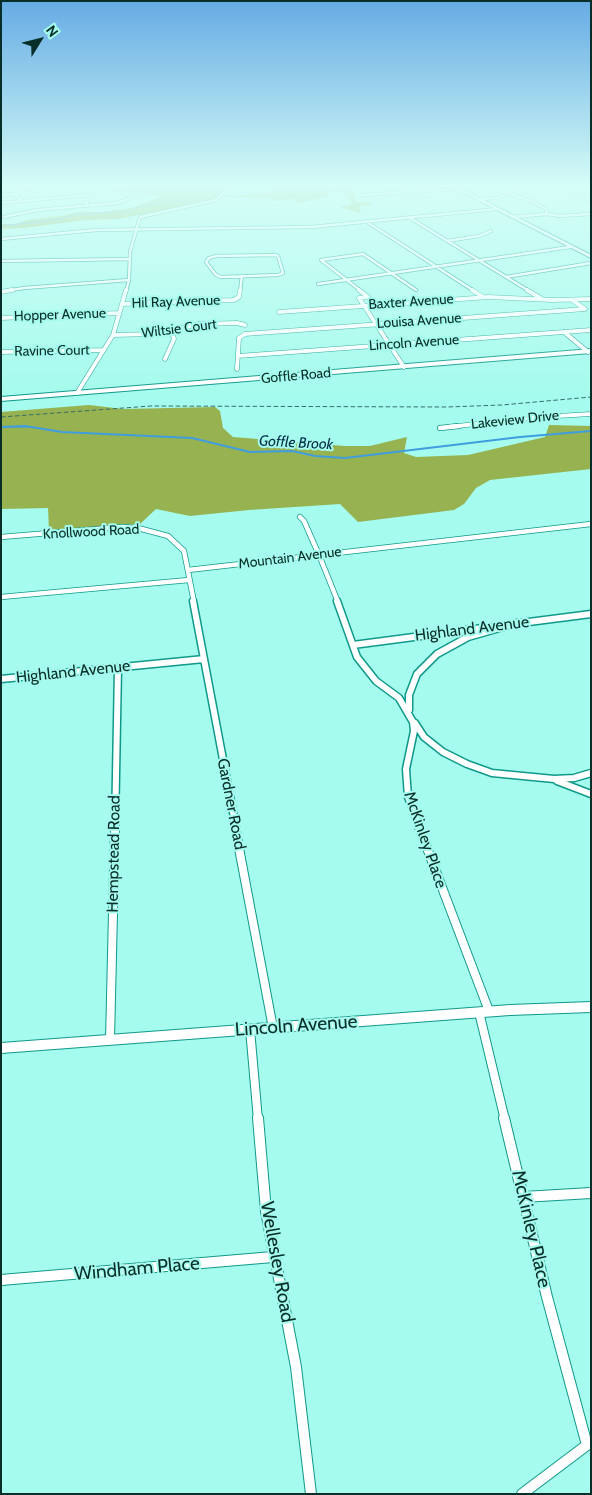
<!DOCTYPE html>
<style>
body{margin:0}
#map{position:relative;width:592px;height:1495px;overflow:hidden;background:#a5fbed;font-family:Cabin,sans-serif}
canvas{display:block}
.frame{position:absolute;inset:0;border:2px solid #072e29;pointer-events:none}
.north{position:absolute;left:15px;top:15px;width:50px;height:50px;-webkit-text-stroke:4px #a5fbed;paint-order:stroke;rotate:54deg;font-size:14px;font-weight:700;line-height:20px;text-align:center;color:#072e29}
.north::after{content:'';display:block;margin:auto;width:18px;height:22px;background:#072e29;clip-path:polygon(50% 0,100% 100%,50% 72%,0 100%)}
</style>
<div id="map">
<canvas width="592" height="1495"></canvas>
<div class="frame"></div>
<div class="north">N</div>
</div>
<script>
const c = document.querySelector('canvas').getContext('2d');
c.lineJoin = 'round';
function fillPath(path, color) { c.fillStyle = color; c.fill(path, 'evenodd'); }
const shape = rows => new Path2D(rows.map(r => 'M' + r).join(''));
function trace(path, color, width, dash) { c.strokeStyle = color; c.lineWidth = width; c.lineCap = dash ? 'butt' : 'round'; c.setLineDash(dash || []); c.stroke(path); }
function write(font, color, halo, rows, align = 'center') {
  c.font = font + ' Cabin,sans-serif'; c.lineWidth = 4; c.setLineDash([]); c.textBaseline = 'middle'; c.strokeStyle = halo; c.fillStyle = color; for (const [text, x, y, turn = 0] of rows) {
    c.save(); c.translate(x, y); c.rotate((+turn || 0) * Math.PI / 180); c.textAlign = isNaN(turn) ? turn : align; if (halo) c.strokeText(text, 0, 0); c.fillText(text, 0, 0); c.restore();
  }
}
fillPath(shape([
 [119,185,232,185,224,195,237,196,271,192,275,185,352,185,356,202,370,202,372,205,361,206,360,213,340,207,352,204,345,194,334,191,327,191,328,196,304,202,298,203,295,199,273,201,271,198,222,197,213,200,118,219,86,220,24,228,1,229,1,224,16,224,27,220,62,216,78,212,104,212,131,208,164,196,112,190],
 [89,405,123,409,215,407,220,411,223,428,233,437,345,446,370,446,407,437,404,453,416,457,468,455,545,437,549,425,591,426,591,469,490,480,476,488,464,504,454,510,358,522,340,504,249,510,190,516,156,509,140,524,49,530,48,508,1,509,1,412]
]), '#97b250');
trace(shape([
 [1,226,63,219,73,215,130,211,137,207,162,202,186,201,196,197,200,191,197,189,211,185],
 [1,427,32,427]
]), '#419ede', 1);
trace(shape([
 [1,427,25,426,62,432,192,438,250,452,292,451,315,456,345,458,520,437,591,431]
]), '#419ede', 2);
const minorFar5 = shape([
 [98,185,114,186],
 [156,185,156,187],
 [392,185,404,192],
 [560,185,591,201],
 [508,193,531,201,546,209,547,214],
 [1,195,15,194],
 [362,195,457,189],
 [478,200,500,197,520,188,542,185],
 [21,201,15,194,18,191,50,185],
 [1,203,87,195],
 [87,205,86,197,100,185],
 [4,217,37,210,116,203,128,199],
 [512,217,547,214,559,216,591,214],
 [410,218,529,291],
 [367,222,474,291],
 [1,239,96,230,311,227,497,209],
 [447,241,479,236,491,231],
 [275,255,278,256,283,273,278,275,221,277,216,275,206,262,209,258,216,256,275,255],
 [321,260,361,291],
 [321,260,363,254,416,290],
 [1,261,130,259],
 [506,277,591,263],
 [318,284,570,247],
 [5,291,24,288,129,280],
 [126,291,129,280,130,252,140,217,216,200,232,185],
 [240,291,242,276]
]);
const minorFar4 = shape([
 [359,290,368,297,359,298,404,367],
 [472,290,483,297],
 [527,290,542,299],
 [1,292,12,290],
 [122,304,234,300,239,297,240,290],
 [279,312,489,297,552,300,591,299],
 [1,318,119,313],
 [564,332,588,352],
 [113,335,154,334,199,324,237,323,245,325],
 [1,352,104,350],
 [238,356,591,330],
 [165,359,174,339,173,335,167,332],
 [237,369,239,338,245,334,585,309,572,300],
 [77,393,113,335,126,290],
 [448,427,540,417,591,414]
]);
const minorFar3 = shape([
 [440,428,459,426],
 [300,517,304,521,319,555,338,602],
 [1,537,122,527,138,528,168,536,184,551,194,602],
 [188,570,591,524],
 [1,597,189,580]
]);
const minorFar2 = shape([
 [193,601,236,828],
 [337,601,357,657,376,681,399,698,413,722,414,731,406,769,408,797,420,828],
 [513,624,591,614],
 [353,645,490,627],
 [1,679,204,659],
 [409,710,409,695,417,674,437,654,468,637,517,623],
 [415,723,424,737,443,752,467,764,492,773,554,779,574,778,591,773],
 [557,781,591,794],
 [115,828,118,668]
]);
const minorFar1 = shape([
 [235,827,273,1028],
 [419,827,489,1011],
 [479,1012,505,1120],
 [250,1029,258,1120],
 [110,1040,115,827]
]);
const minor = shape([
 [258,1118,266,1211,296,1367,311,1494],
 [504,1118,547,1297,587,1445],
 [523,1197,591,1193],
 [1,1280,273,1257],
 [522,1494,587,1445]
]);
const secondary = shape([
 [591,1002,591,1012,510,1015,1,1053,1,1043,510,1005,591,1002]
]);
const primary = shape([
 [454,185,591,255,591,258,448,185,454,185],
 [591,349,591,353,1,401,1,397,591,349]
]);
trace(minorFar5, '#0f998a', 4);
trace(minorFar4, '#0f998a', 5);
trace(minorFar3, '#0f998a', 6);
trace(minorFar2, '#0f998a', 9);
trace(minorFar1, '#0f998a', 10);
trace(minor, '#0f998a', 12);
trace(secondary, '#0f998a', 2);
trace(primary, '#0f998a', 2);
trace(minorFar5, '#fff', 2.5);
trace(minorFar4, '#fff', 4);
trace(minorFar3, '#fff', 4.5);
trace(minorFar2, '#fff', 6);
trace(minorFar1, '#fff', 8);
trace(minor, '#fff', 10);
fillPath(secondary, '#fff');
fillPath(primary, '#fff');
trace(shape([
 [1,417,151,406,447,407,502,405,591,397]
]), '#386e66', 1, [4.5, 2.5]);
const sky = c.createLinearGradient(0, 0, 0, 395);
sky.addColorStop(0, '#65abe4');
sky.addColorStop(0.47, '#d6fdf7');
sky.addColorStop(1, '#d6fdf700');
c.fillStyle = sky;
c.fillRect(0, 0, 592, 395);
write('14px', '#072e29', '#a5fbed', [
 ["Hil Ray Avenue",176,302,-2],
 ["Baxter Avenue",411,302,-4],
 ["Hopper Avenue",60,315,-2],
 ["Louisa Avenue",419,321,-4],
 ["Wiltsie Court",179,329,-7],
 ["Lincoln Avenue",414,343,-4],
 ["Ravine Court",52,351,-1],
 ["Goffle Road",296,376,-5],
 ["Lakeview Drive",515,420,-6],
 ["Knollwood Road",91,532,-3],
 ["Mountain Avenue",290,558,-7]
]);
write('italic 15px', '#032c45', '#a5fbed', [
 ["Goffle Brook",296,443,3]
]);
write('16px', '#072e29', '#a5fbed', [
 ["Highland Avenue",472,629,-7],
 ["Highland Avenue",73,672,-6],
 ["Gardner Road",231,804,79],
 ["McKinley Place",425,840,71],
 ["Hempstead Road",114,854,-89]
]);
write('19px', '#072e29', '#a5fbed', [
 ["Lincoln Avenue",296,1026,-4],
 ["McKinley Place",531,1229,77],
 ["Wellesley Road",277,1262,80],
 ["Windham Place",137,1269,-5]
]);
</script>
